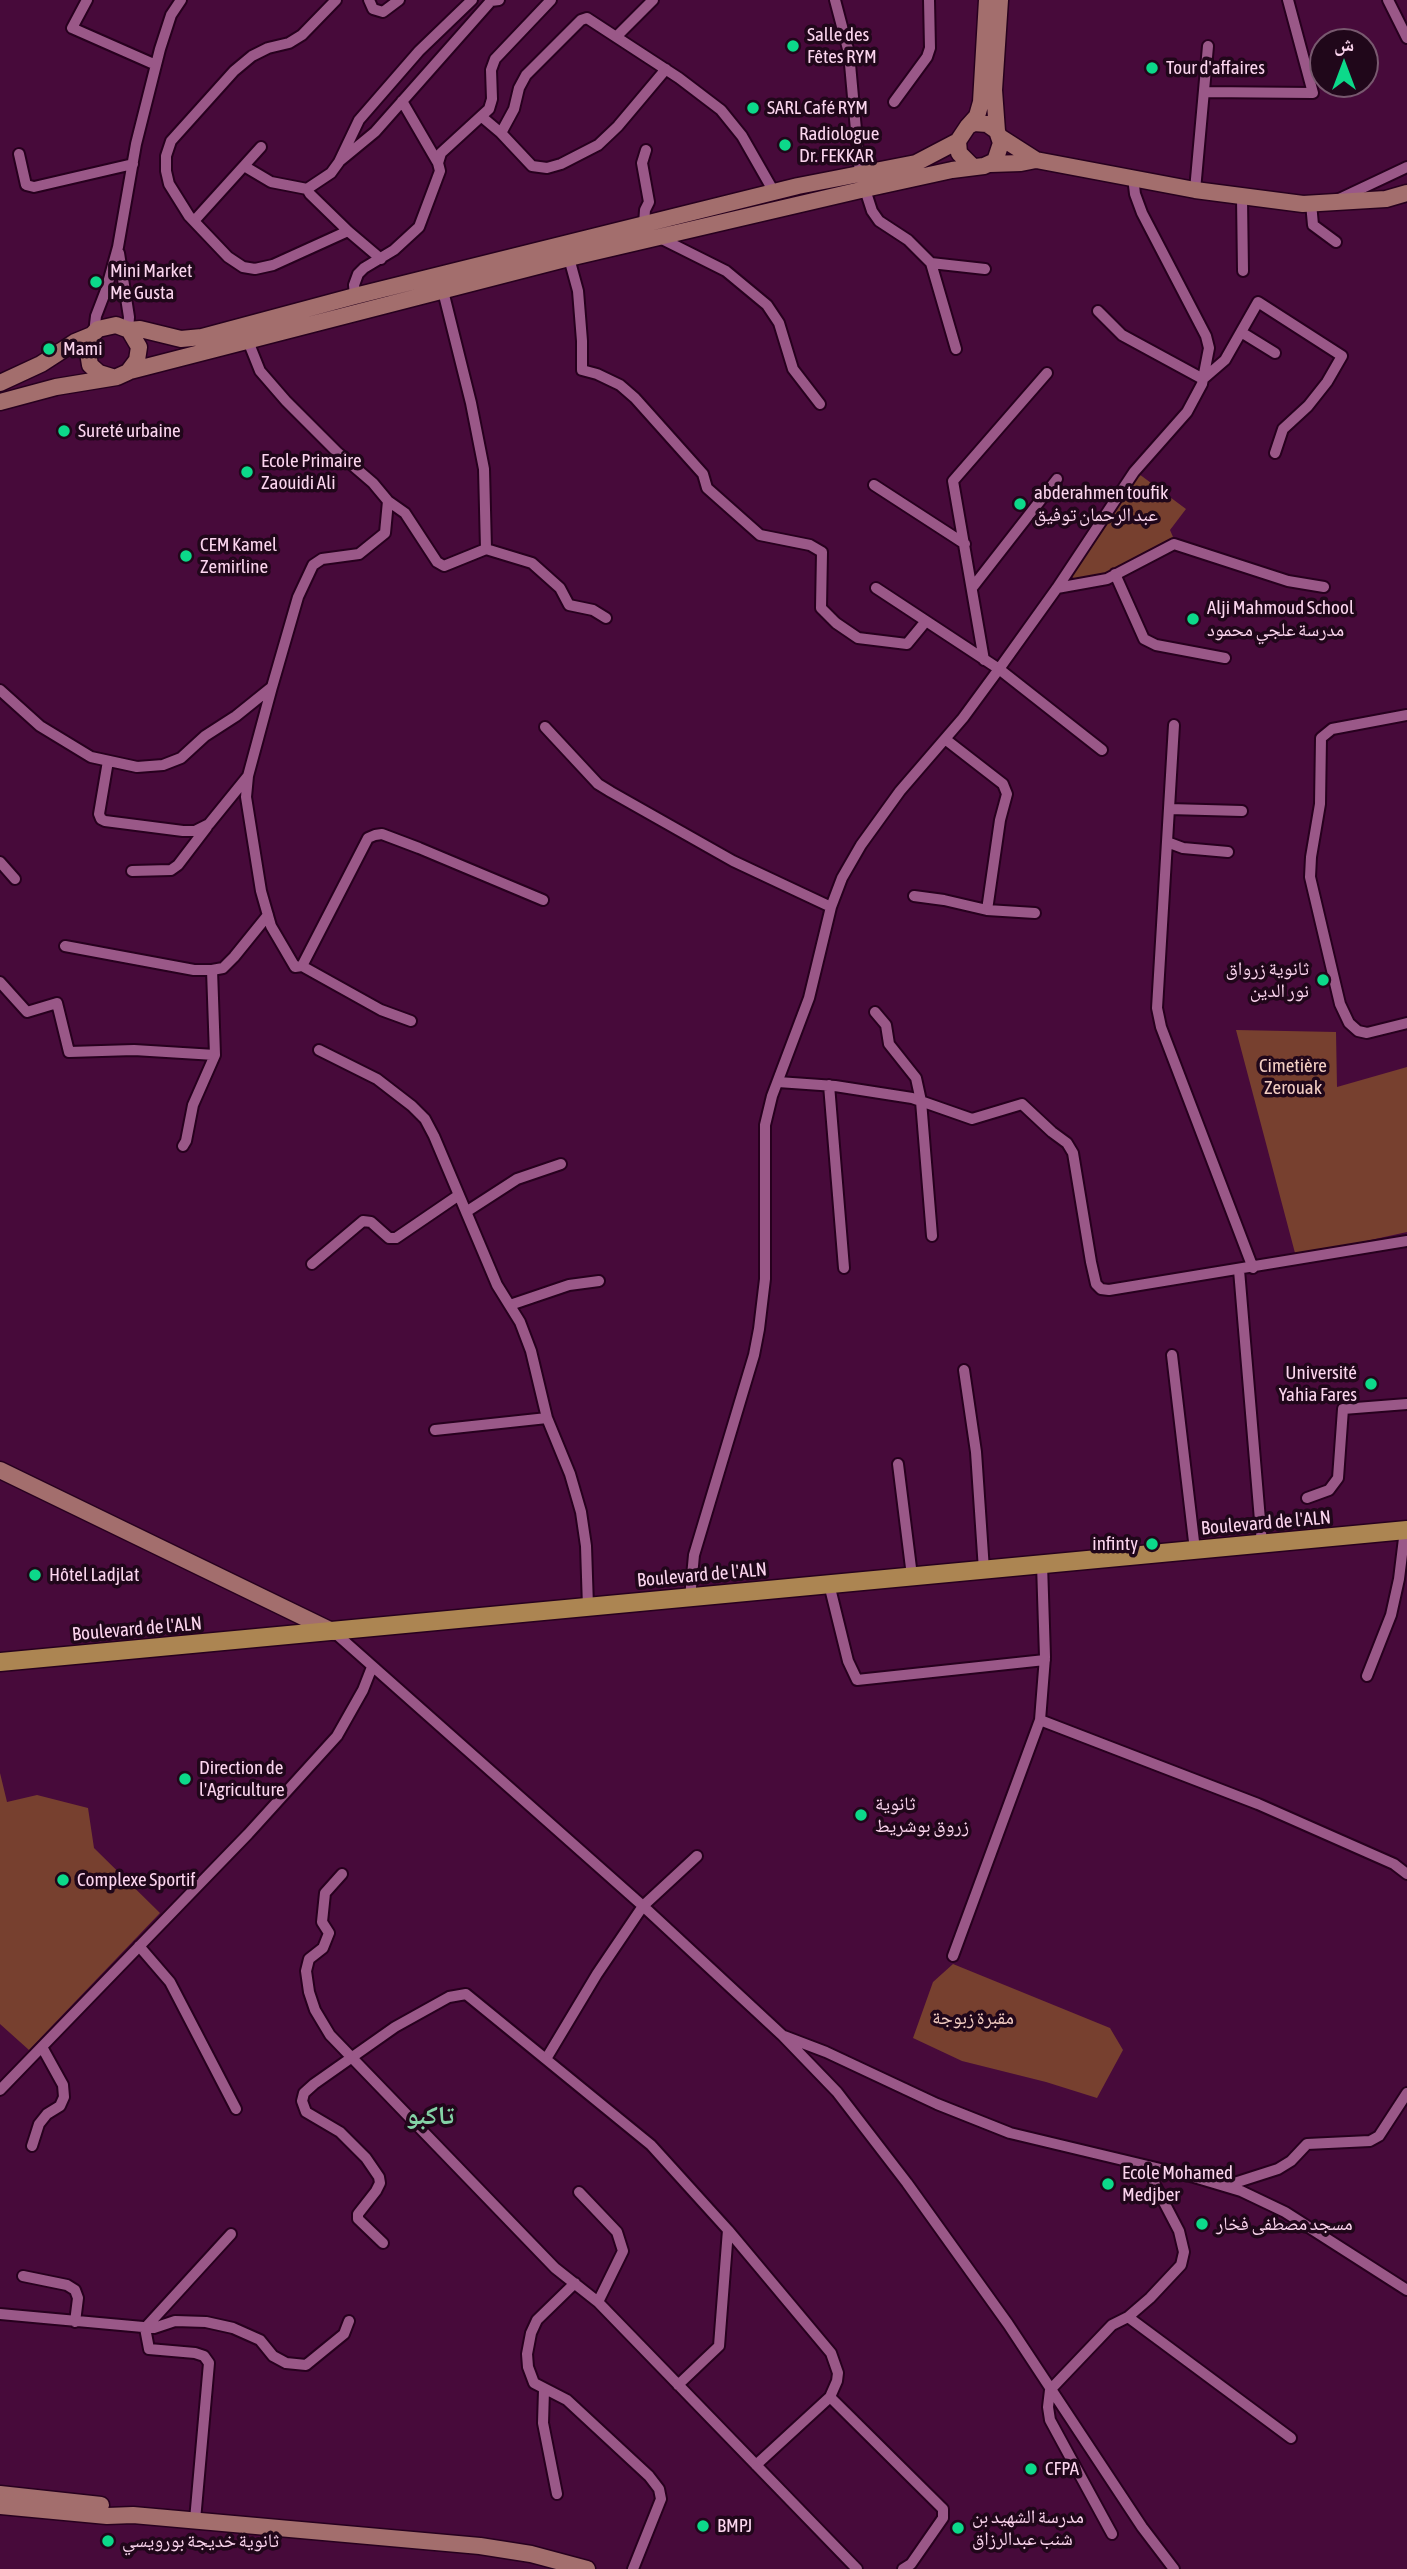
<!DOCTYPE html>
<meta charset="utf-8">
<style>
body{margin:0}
#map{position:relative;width:1407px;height:2569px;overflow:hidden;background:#470a3a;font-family:"Asap Condensed","Noto Naskh Arabic",sans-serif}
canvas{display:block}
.north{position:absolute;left:1309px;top:28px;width:70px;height:70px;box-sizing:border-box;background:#20071a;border:2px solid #78596f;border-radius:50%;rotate:0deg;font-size:19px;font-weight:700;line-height:28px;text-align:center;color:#fbd5ee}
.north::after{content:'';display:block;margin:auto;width:24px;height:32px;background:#0cd98a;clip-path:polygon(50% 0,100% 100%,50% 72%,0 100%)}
</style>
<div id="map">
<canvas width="1407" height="2569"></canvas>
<div class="north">ش</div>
</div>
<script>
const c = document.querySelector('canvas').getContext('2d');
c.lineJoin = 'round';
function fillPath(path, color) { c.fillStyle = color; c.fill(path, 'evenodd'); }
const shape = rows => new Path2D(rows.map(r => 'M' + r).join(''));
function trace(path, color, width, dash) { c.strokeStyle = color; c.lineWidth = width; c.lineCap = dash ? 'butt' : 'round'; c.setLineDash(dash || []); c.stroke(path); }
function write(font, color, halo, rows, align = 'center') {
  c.font = font + ' "Asap Condensed","Noto Naskh Arabic",sans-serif'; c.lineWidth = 7; c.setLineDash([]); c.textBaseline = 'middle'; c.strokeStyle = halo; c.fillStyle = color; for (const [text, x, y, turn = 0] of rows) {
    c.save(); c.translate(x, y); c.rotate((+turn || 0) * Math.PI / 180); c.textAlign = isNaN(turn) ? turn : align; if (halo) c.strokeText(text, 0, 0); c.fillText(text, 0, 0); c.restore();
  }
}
fillPath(shape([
 [1139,474,1186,509,1170,530,1173,537,1105,573,1075,579,1071,576],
 [1236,1030,1336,1032,1337,1087,1407,1067,1407,1232,1339,1247,1295,1253],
 [0,1773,7,1802,37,1795,88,1808,94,1848,160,1913,29,2050,0,2024],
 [953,1964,1110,2028,1123,2050,1097,2098,1046,2082,962,2061,913,2038,933,1982]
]), '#77402f');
const street = shape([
 [87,0,72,28,156,65],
 [336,0,302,35,289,43,268,48,252,56,234,71,171,141,166,156,166,171,169,184,189,216,228,257,243,267,255,269,273,265,348,231],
 [369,0,373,9,383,12,399,0],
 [835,0,849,53,860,174,872,211,879,221,908,240,931,263,985,269],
 [1388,0,1407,38],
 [616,37,653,0],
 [1204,92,1313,93,1288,0],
 [402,101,438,163],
 [894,102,927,57,930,48,929,0],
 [482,117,501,133,532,166,547,168,561,164,598,145,618,126,666,69],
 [501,133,514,109,519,88,526,75,581,20,587,18,679,78,721,110,742,136,774,192],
 [19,154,26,185,34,187,133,164],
 [341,160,375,132,491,1,499,0],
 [244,166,271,182,307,189],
 [1195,190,1208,46],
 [1242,198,1243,271],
 [1337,200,1407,167],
 [1311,203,1313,225,1336,242],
 [194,221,261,147],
 [644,224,645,210,649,202,642,163,646,150],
 [658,237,726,271,767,305,779,323,793,369,820,404],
 [119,253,129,317,128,330],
 [569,258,578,291,582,341,582,370,597,374,620,385,635,398,703,474,707,488,760,535,810,545,822,552,821,608,836,623,858,638,907,644,926,621],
 [381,259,348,231,310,194,307,189,331,173,339,162,359,120,419,51,472,0],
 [931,263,956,349],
 [443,291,471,403,484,469,486,549],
 [355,296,354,285,358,274,364,268,394,250,419,227,440,171,438,163,441,153,489,109,492,99,491,70,495,59,551,0],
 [1098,311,1122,335,1203,379,1225,360,1258,302,1342,356,1327,382,1308,406,1283,429,1275,453],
 [1241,332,1275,353],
 [94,333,96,316,106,290,118,247,136,144,160,49,171,15,181,0],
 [874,485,965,544],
 [388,501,405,513,437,562,444,566,486,549,532,563,560,588,569,605,593,610,606,618],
 [1115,574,1144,639,1156,645,1225,658],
 [876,588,999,669,1102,750],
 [972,588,1057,479],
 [1057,588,1107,579,1174,544,1288,581,1324,587],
 [984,660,953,481,1047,373],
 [272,687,248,776,246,797,261,891,271,926,295,967,302,966,368,838,375,835,382,834,419,848,543,900],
 [0,690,40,726,91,757,137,767,163,765,181,758,205,736,236,716,272,687,298,597,313,565,322,559,359,554,385,533,388,501,373,483,337,452,286,401,260,371,248,341],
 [1407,715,1332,729,1321,738,1320,804,1311,857,1310,877,1340,1004,1349,1023,1358,1031,1367,1033,1407,1023],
 [1174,725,1157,1008,1161,1027,1253,1268],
 [545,727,598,784,611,792,733,861,831,907],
 [945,739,1003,784,1007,794,1000,820,987,910],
 [108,761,99,814,101,819,105,821,183,831,195,831,209,824,248,776],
 [1169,809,1242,811],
 [1167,842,1183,848,1228,852],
 [0,862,15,879],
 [132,871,171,870,178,865,207,827],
 [914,896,944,900,987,910,1035,913],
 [65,946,194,970,212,970,223,968,234,957,268,915],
 [302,966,381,1010,411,1021],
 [0,982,27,1012,57,1003,69,1052,134,1050,215,1055],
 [875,1012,886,1025,889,1044,916,1078,921,1101,932,1236],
 [319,1050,377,1079,412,1106,425,1119,434,1136,497,1285,520,1322,531,1351,547,1418,570,1474,581,1512,586,1546,588,1607],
 [778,1082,835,1086,912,1098,972,1119,1022,1104,1052,1132,1067,1143,1073,1153,1091,1262,1096,1284,1101,1289,1109,1290,1407,1241],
 [829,1085,844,1268],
 [183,1146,186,1141,193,1105,215,1055,212,970],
 [466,1212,517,1179,561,1164],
 [312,1264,363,1221,371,1222,389,1238,396,1238,459,1195],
 [1239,1270,1262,1544],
 [510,1305,569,1285,599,1281],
 [1172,1355,1195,1550],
 [964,1370,976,1452,984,1570],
 [435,1430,547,1418],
 [898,1464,912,1576],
 [1307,1498,1329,1490,1338,1478,1343,1409,1407,1404],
 [829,1584,848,1661,857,1680,1045,1660],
 [690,1598,694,1555,754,1355,759,1329,765,1279,765,1125,772,1096,809,998,831,907,842,878,861,845,900,791,963,718,999,669,1057,588,1134,472,1187,412,1202,384,1209,348,1206,336,1142,213,1135,194,1133,177],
 [334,1632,643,1906,782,2035,837,2092,907,2183,1008,2324,1142,2527,1174,2569],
 [1367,1676,1391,1615,1399,1579,1405,1530],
 [1040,1720,1258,1804,1394,1864,1407,1874],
 [342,1874,325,1893,322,1922,329,1933,323,1948,309,1959,306,1971,309,1992,315,2010,330,2035,555,2268,598,2302,857,2569],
 [139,1946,170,1982,236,2109],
 [953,1956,1040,1720,1045,1657,1042,1564],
 [784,2036,826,2052,937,2104,1010,2133,1194,2177,1241,2191,1285,2212,1407,2290],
 [546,2059,597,1974,643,1906,697,1856],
 [0,2090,248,1834,337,1736,363,1690,372,1667],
 [32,2146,39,2124,47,2114,60,2106,64,2097,63,2085,42,2047],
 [1225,2186,1278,2169,1291,2161,1307,2144,1370,2141,1379,2136,1407,2093],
 [579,2192,617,2232,623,2251,598,2302],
 [383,2243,358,2219,358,2214,376,2191,380,2183,379,2177,366,2158,340,2132,306,2112,302,2101,304,2093,314,2084,395,2027,449,1997,466,1994,651,2145,728,2230,831,2353,838,2373,837,2381,830,2397,756,2465],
 [23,2276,67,2285,75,2290,78,2298,75,2322],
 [575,2283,537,2320,531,2333,527,2354,528,2367,534,2383,567,2400,649,2476,659,2489,661,2499,633,2569],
 [0,2314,154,2328,175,2321,206,2322,233,2328,260,2340,273,2356,286,2363,306,2365,344,2334,349,2321],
 [1128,2317,1291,2438],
 [678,2385,719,2346,728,2230],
 [544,2390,543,2423,557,2494],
 [830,2397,943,2509,943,2518,911,2564,903,2569],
 [195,2520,209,2363,204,2356,195,2353,149,2349,145,2328,231,2234],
 [1112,2534,1050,2420,1048,2407,1050,2390,1112,2325,1128,2317,1150,2298,1181,2265,1184,2252,1179,2231,1155,2185,1150,2167]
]);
const secondary = shape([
 [968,126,977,116,981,102,987,0],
 [997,131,994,90,1000,0],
 [1000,137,1036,160],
 [990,164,1021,163,1036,160,1195,190,1303,204,1386,199,1407,193],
 [129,330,140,329,181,339,202,337,355,296,798,186,916,163,958,141],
 [130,371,569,258,865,189,952,170,984,166,995,161,1001,143,997,131,987,124,974,123,968,126,958,141,959,153,972,166],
 [0,383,41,364,75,342,92,335],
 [0,402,56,387,117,377,128,372,137,360,139,347,129,330,116,325,98,329,92,335,87,346,90,365,99,373,112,377],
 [0,1470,334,1632],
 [0,2494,101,2505],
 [0,2506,107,2516,133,2515,480,2546,531,2554,587,2569]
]);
const primary = shape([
 [0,1662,1407,1530]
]);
trace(street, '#27001e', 14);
trace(secondary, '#27001e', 19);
trace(primary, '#27001e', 21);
trace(street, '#9a5888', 10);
trace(secondary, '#a36e6d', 16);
trace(primary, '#ac8552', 18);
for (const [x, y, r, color] of [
 [793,46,7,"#0cd98a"],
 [1152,68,7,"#0cd98a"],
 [753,108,7,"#0cd98a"],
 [785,145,7,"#0cd98a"],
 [96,282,7,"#0cd98a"],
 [49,349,7,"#0cd98a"],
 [64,431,7,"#0cd98a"],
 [247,472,7,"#0cd98a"],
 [1020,504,7,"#0cd98a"],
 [186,556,7,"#0cd98a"],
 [1193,619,7,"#0cd98a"],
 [1323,980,7,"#0cd98a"],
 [1371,1384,7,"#0cd98a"],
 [1152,1544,7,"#0cd98a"],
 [35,1575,7,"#0cd98a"],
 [185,1779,7,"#0cd98a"],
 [861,1815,7,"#0cd98a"],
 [63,1880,7,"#0cd98a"],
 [1108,2184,7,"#0cd98a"],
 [1202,2224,7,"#0cd98a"],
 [1031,2469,7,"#0cd98a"],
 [703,2526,7,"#0cd98a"],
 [958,2528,7,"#0cd98a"],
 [108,2541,7,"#0cd98a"]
]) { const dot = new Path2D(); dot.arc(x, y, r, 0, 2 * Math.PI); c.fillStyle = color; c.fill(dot); trace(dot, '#20071a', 2.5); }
write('19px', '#fbd5ee', '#20071a', [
 ["Salle des",807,35],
 ["Fêtes RYM",807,57],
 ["Tour d'affaires",1166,68],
 ["SARL Café RYM",767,108],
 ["Radiologue",799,134],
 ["Dr. FEKKAR",799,156],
 ["Mini Market",110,271],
 ["Me Gusta",110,293],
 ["Mami",63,349],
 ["Sureté urbaine",78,431],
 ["Ecole Primaire",261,461],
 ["Zaouidi Ali",261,483],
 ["abderahmen toufik",1034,493],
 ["عبد الرحمان توفيق",1034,515],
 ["CEM Kamel",200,545],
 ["Zemirline",200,567],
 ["Alji Mahmoud School",1207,608],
 ["مدرسة علجي محمود",1207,630],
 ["ثانوية زرواق",1309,969,"right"],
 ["نور الدين",1309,991,"right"],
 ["Université",1357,1373,"right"],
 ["Yahia Fares",1357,1395,"right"],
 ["infinty",1138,1544,"right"],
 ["Hôtel Ladjlat",49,1575],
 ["Direction de",199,1768],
 ["l'Agriculture",199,1790],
 ["ثانوية",875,1804],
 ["زروق بوشريط",875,1826],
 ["Complexe Sportif",77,1880],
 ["Ecole Mohamed",1122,2173],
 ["Medjber",1122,2195],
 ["مسجد مصطفى فخار",1216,2224],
 ["CFPA",1045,2469],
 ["مدرسة الشهيد بن",972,2517],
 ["شنب عبدالرزاق",972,2539],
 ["BMPJ",717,2526],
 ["ثانوية خديجة بورويسي",122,2541]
], 'left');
write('19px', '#f3cec3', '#20071a', [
 ["Cimetière",1293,1066],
 ["Zerouak",1293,1088],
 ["مقبرة زبوجة",973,2018]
]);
write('19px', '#fbd5ee', '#20071a', [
 ["Boulevard de l'ALN",1266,1523,-5],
 ["Boulevard de l'ALN",702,1575,-5],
 ["Boulevard de l'ALN",137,1629,-5]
]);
write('bold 26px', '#84d2a6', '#20071a', [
 ["تاكبو",430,2116]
]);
</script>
